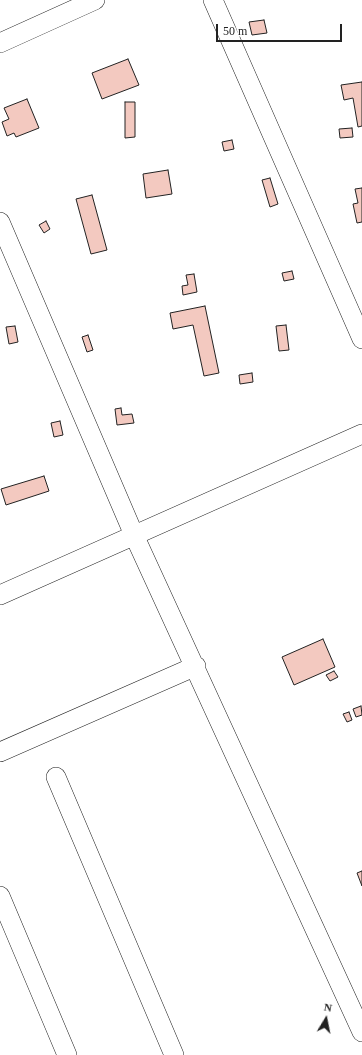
<!DOCTYPE html>
<style>
body{margin:0}
#map{position:relative;width:362px;height:1055px;overflow:hidden;background:#fff;font-family:Georgia,serif}
canvas{display:block}
.north{position:absolute;left:306px;top:999px;width:40px;height:40px;-webkit-text-stroke:3px #fff;paint-order:stroke;rotate:10deg;font-size:11px;font-weight:700;line-height:16px;text-align:center;color:#222}
.north::after{content:'';display:block;margin:auto;width:14px;height:18px;background:#222;clip-path:polygon(50% 0,100% 100%,50% 72%,0 100%)}
.scale{position:absolute;left:216px;top:24px;width:126px;height:18px;box-sizing:border-box;border:2px solid #222;border-top:0;padding-left:5px;font-size:12px;line-height:14px;white-space:nowrap;color:#222;-webkit-text-stroke:3px #fff;paint-order:stroke}
</style>
<div id="map">
<canvas width="362" height="1055"></canvas>
<div class="north">N</div>
<div class="scale">50 m</div>
</div>
<script>
const c = document.querySelector('canvas').getContext('2d');
c.lineJoin = 'round';
function fillPath(path, color) { c.fillStyle = color; c.fill(path, 'evenodd'); }
const shape = rows => new Path2D(rows.map(r => 'M' + r).join(''));
function trace(path, color, width, dash) { c.strokeStyle = color; c.lineWidth = width; c.lineCap = dash ? 'butt' : 'round'; c.setLineDash(dash || []); c.stroke(path); }
const building = shape([
 [264,20,267,33,252,35,249,22,264,20],
 [128,59,139,85,102,99,92,73,128,59],
 [362,82,362,126,358,127,353,98,344,100,341,85,362,82],
 [27,99,39,128,16,137,14,133,7,136,2,122,9,119,4,108,27,99],
 [125,102,135,102,135,137,125,138,125,102],
 [352,128,353,137,340,138,339,129,352,128],
 [232,140,234,149,224,151,222,142,232,140],
 [168,170,172,194,146,198,143,174,168,170],
 [270,178,278,204,270,207,262,180,270,178],
 [362,188,362,222,357,223,353,204,358,203,355,189,362,188],
 [92,195,107,250,91,254,76,199,92,195],
 [46,221,50,229,44,233,39,225,46,221],
 [292,271,294,279,284,281,282,273,292,271],
 [194,274,197,292,183,295,182,286,188,285,186,275,194,274],
 [205,306,219,373,204,376,193,325,173,329,170,313,205,306],
 [286,325,289,350,279,351,276,326,286,325],
 [15,326,18,342,9,344,6,327,15,326],
 [88,335,93,350,87,352,82,337,88,335],
 [252,373,253,382,240,384,239,375,252,373],
 [121,408,122,415,132,414,134,423,117,425,115,409,121,408],
 [60,421,63,435,54,437,51,423,60,421],
 [44,476,49,491,6,505,1,489,44,476],
 [323,639,335,667,294,685,282,657,323,639],
 [334,671,338,677,330,681,326,675,334,671],
 [361,706,362,715,356,717,353,709,361,706],
 [349,712,352,720,347,722,343,714,349,712],
 [362,871,362,886,357,873,362,871]
]);
fillPath(building, '#f3c9c0');
trace(building, '#222', 1);
const minor = shape([
 [213,0,362,339],
 [0,43,95,0],
 [0,222,134,535,362,1032],
 [0,595,362,434],
 [0,752,196,666],
 [56,777,174,1055],
 [0,896,67,1055]
]);
trace(minor, '#222', 20);
trace(minor, '#fff', 19);
</script>
